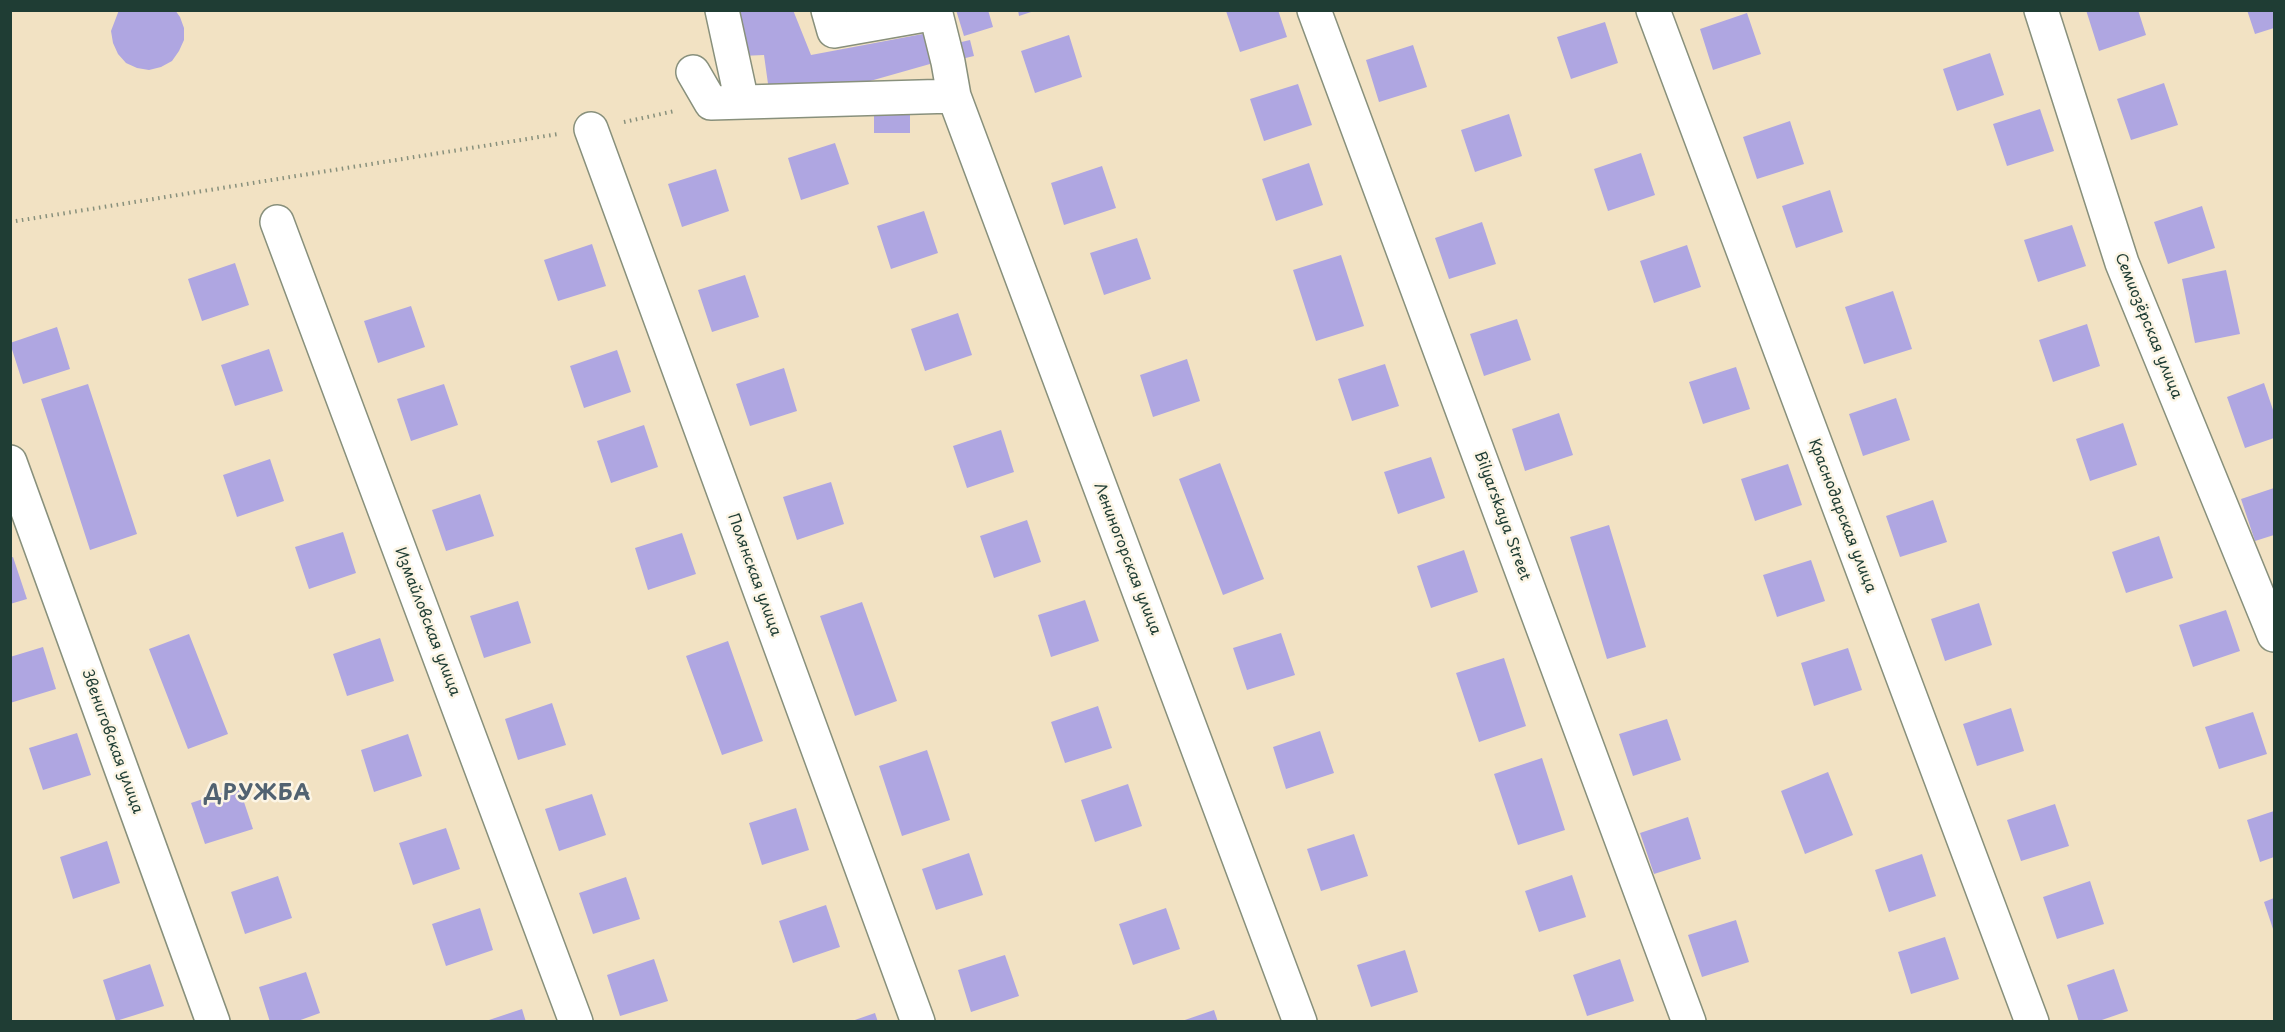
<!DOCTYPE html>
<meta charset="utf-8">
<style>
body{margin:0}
#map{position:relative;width:2285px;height:1032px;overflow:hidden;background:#f2e2c3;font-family:"Playpen Sans",sans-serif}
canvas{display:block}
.frame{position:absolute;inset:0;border:12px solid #1f3d34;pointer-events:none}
</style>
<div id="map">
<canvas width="2285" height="1032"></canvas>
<div class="frame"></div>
</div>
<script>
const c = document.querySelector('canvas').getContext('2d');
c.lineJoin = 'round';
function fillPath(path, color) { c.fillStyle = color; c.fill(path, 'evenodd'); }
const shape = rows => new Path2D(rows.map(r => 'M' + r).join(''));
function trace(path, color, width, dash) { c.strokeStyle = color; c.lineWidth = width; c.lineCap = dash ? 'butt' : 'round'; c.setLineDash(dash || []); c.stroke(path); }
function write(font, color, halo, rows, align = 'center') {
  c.font = font + ' "Playpen Sans",sans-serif'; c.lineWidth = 5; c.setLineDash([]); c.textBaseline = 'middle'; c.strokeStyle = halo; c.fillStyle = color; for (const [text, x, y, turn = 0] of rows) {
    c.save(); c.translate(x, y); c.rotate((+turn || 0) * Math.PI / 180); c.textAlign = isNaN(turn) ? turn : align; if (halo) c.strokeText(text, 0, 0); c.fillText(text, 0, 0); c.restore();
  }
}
fillPath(shape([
 [119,10,175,10,180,17,184,28,184,40,179,51,172,61,161,67,149,70,137,68,126,63,118,54,113,43,111,31],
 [731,10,793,10,811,55,928,33,937,62,856,85,769,91,764,55,741,56],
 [956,10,988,10,993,27,964,36],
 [1018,10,1034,10,1034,11,1019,16],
 [1278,10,1287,37,1240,52,1226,11],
 [2086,10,2138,10,2146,35,2099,51],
 [2247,10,2274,10,2274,28,2255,34],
 [1747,13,1761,54,1713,70,1700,29],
 [1605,22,1618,63,1571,79,1557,37],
 [1069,35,1082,77,1035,93,1021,51],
 [970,40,974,56,957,60,953,44],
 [1413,45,1427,87,1379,102,1366,60],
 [1990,53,2004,95,1957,111,1943,69],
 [2164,83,2178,125,2131,140,2117,99],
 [1298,84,1312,125,1264,141,1250,99],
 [2040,109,2054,151,2007,166,1993,124],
 [910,111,910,133,874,133,874,112],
 [1509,114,1522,156,1475,172,1461,130],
 [1790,121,1804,164,1757,179,1743,137],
 [835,143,849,184,801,200,788,158],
 [1641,153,1655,195,1608,211,1594,169],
 [1309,163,1323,205,1276,221,1262,179],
 [1102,166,1116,208,1064,225,1051,183],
 [716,169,729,211,682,227,668,184],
 [1830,190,1843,232,1796,248,1782,206],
 [2202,206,2215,248,2168,264,2154,222],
 [924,211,938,253,891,269,877,226],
 [1482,222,1496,264,1449,279,1435,238],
 [2072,225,2086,266,2038,282,2024,240],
 [1137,238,1151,279,1104,295,1090,253],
 [592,244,606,286,558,301,544,260],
 [1687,245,1701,287,1654,303,1640,261],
 [1341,255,1364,326,1316,341,1293,270],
 [235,263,249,305,202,321,188,279],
 [2226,270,2240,334,2195,343,2182,279],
 [745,275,759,317,712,332,698,290],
 [1893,291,1912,349,1864,364,1845,307],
 [411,306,425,347,378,363,364,321],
 [958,313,972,355,925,371,911,329],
 [1517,319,1531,360,1484,376,1470,334],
 [2087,324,2100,366,2053,382,2039,340],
 [57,327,70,369,23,384,10,343],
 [269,349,283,391,235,406,221,365],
 [617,350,631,392,584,408,570,366],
 [1187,359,1200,401,1153,417,1140,375],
 [1385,364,1399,406,1352,421,1338,379],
 [1736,367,1750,409,1703,424,1689,382],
 [784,368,797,411,750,426,736,384],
 [2264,383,2274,413,2274,438,2245,448,2227,397],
 [88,384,137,534,90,550,41,399],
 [444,384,458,425,411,441,397,399],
 [1896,398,1910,440,1863,456,1849,414],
 [1559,413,1573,455,1525,471,1512,429],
 [2123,423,2137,465,2090,481,2076,439],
 [644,425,658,467,611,483,597,441],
 [1001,430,1014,472,967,488,953,446],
 [1431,457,1445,498,1398,514,1384,472],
 [270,459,284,501,237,517,223,475],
 [1220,463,1264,579,1223,595,1179,479],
 [1788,464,1802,505,1755,521,1741,479],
 [831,482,844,524,797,540,783,497],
 [2274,488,2274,535,2255,541,2241,499],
 [480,494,494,536,446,551,432,510],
 [1933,500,1947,542,1900,557,1886,516],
 [1027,520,1041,562,994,578,980,536],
 [1609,525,1646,647,1607,659,1570,537],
 [343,532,356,573,309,589,295,547],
 [682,533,696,574,648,590,635,548],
 [2159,536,2173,578,2126,593,2112,552],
 [1464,550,1478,592,1431,608,1417,566],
 [13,557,27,599,10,604,10,558],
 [1811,560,1825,601,1777,617,1763,575],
 [1085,600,1099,641,1051,657,1038,615],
 [518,601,531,643,484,658,470,616],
 [862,602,897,701,855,716,820,616],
 [1979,603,1992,645,1945,661,1931,619],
 [2226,610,2240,651,2193,667,2179,625],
 [1281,633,1295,675,1247,690,1233,648],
 [189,634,228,734,188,749,149,649],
 [380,638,394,681,347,696,333,654],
 [728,641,763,741,722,755,686,656],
 [43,647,56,689,10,703,10,657],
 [1848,648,1862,690,1814,706,1801,663],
 [1504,658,1526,726,1479,742,1456,673],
 [552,703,566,745,518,760,505,719],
 [1098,706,1112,748,1065,763,1051,722],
 [2011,708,2024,751,1977,766,1963,724],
 [2253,712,2267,754,2219,769,2205,727],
 [1667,719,1681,760,1633,776,1619,734],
 [1320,731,1334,773,1286,789,1273,747],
 [77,733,91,775,43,790,29,748],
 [408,734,422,776,374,792,361,750],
 [927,750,950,820,902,836,879,766],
 [1542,758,1565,830,1518,845,1494,774],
 [1828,772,1853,835,1805,854,1781,791],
 [1128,784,1142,826,1095,842,1081,800],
 [239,787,253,829,205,844,191,803],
 [592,794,606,835,559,851,545,809],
 [2055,804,2069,846,2021,861,2007,820],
 [796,808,809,850,762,865,749,823],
 [2274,811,2274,857,2260,862,2247,820],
 [1688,817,1701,859,1654,874,1640,833],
 [446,828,460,869,413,885,399,843],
 [1354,834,1368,876,1321,891,1307,849],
 [107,841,120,883,73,899,60,857],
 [969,853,983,895,936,910,922,869],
 [1922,854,1936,896,1889,912,1875,870],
 [1572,875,1586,917,1539,932,1525,891],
 [278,876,292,918,245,934,231,892],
 [626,877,640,919,593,934,579,893],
 [2090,881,2104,924,2057,939,2043,897],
 [2274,898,2274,932,2264,902],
 [826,905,840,947,793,963,779,921],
 [480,908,493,950,446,966,432,924],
 [1166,908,1180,949,1133,965,1119,924],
 [1736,920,1749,962,1702,977,1688,935],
 [1945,937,1959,979,1911,994,1898,952],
 [1405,950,1418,992,1371,1007,1357,965],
 [1005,955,1019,996,971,1012,958,970],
 [654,959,668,1001,620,1016,607,975],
 [1620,959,1634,1001,1587,1016,1573,975],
 [150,964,164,1006,116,1021,103,980],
 [2114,969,2128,1011,2096,1022,2079,1022,2067,985],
 [306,972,320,1013,295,1022,270,1022,259,987],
 [522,1009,526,1022,487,1022,486,1021],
 [1214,1010,1218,1022,1182,1022,1182,1021],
 [875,1013,878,1022,852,1022,852,1021]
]), '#afa6e1');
const minor = shape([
 [722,10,742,102],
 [828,10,834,31,936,13],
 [935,10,948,62,954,96,1300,1022],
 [1314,10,1689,1022],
 [1653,10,2032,1022],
 [2041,10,2122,263,2274,635],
 [693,72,711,103,954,96],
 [591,129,918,1022],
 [277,222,576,1022],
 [10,462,213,1022]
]);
trace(minor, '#88907c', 36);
trace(shape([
 [624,122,675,111],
 [10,222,558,134]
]), '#88907c', 4, [1.5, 4.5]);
trace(minor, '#fff', 33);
write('15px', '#1f3d34', '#fcf5e5', [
 ["Семиозёрская улица",2148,326,68],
 ["Bilyarskaya Street",1502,516,70],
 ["Краснодарская улица",1842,516,69],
 ["Лениногорская улица",1127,559,69],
 ["Полянская улица",754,575,70],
 ["Измайловская улица",427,622,69],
 ["Звениговская улица",112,742,70]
]);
c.letterSpacing = '1.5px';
write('bold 21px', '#516271', '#fcf5e5', [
 ["ДРУЖБА",258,794]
]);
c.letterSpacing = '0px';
</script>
